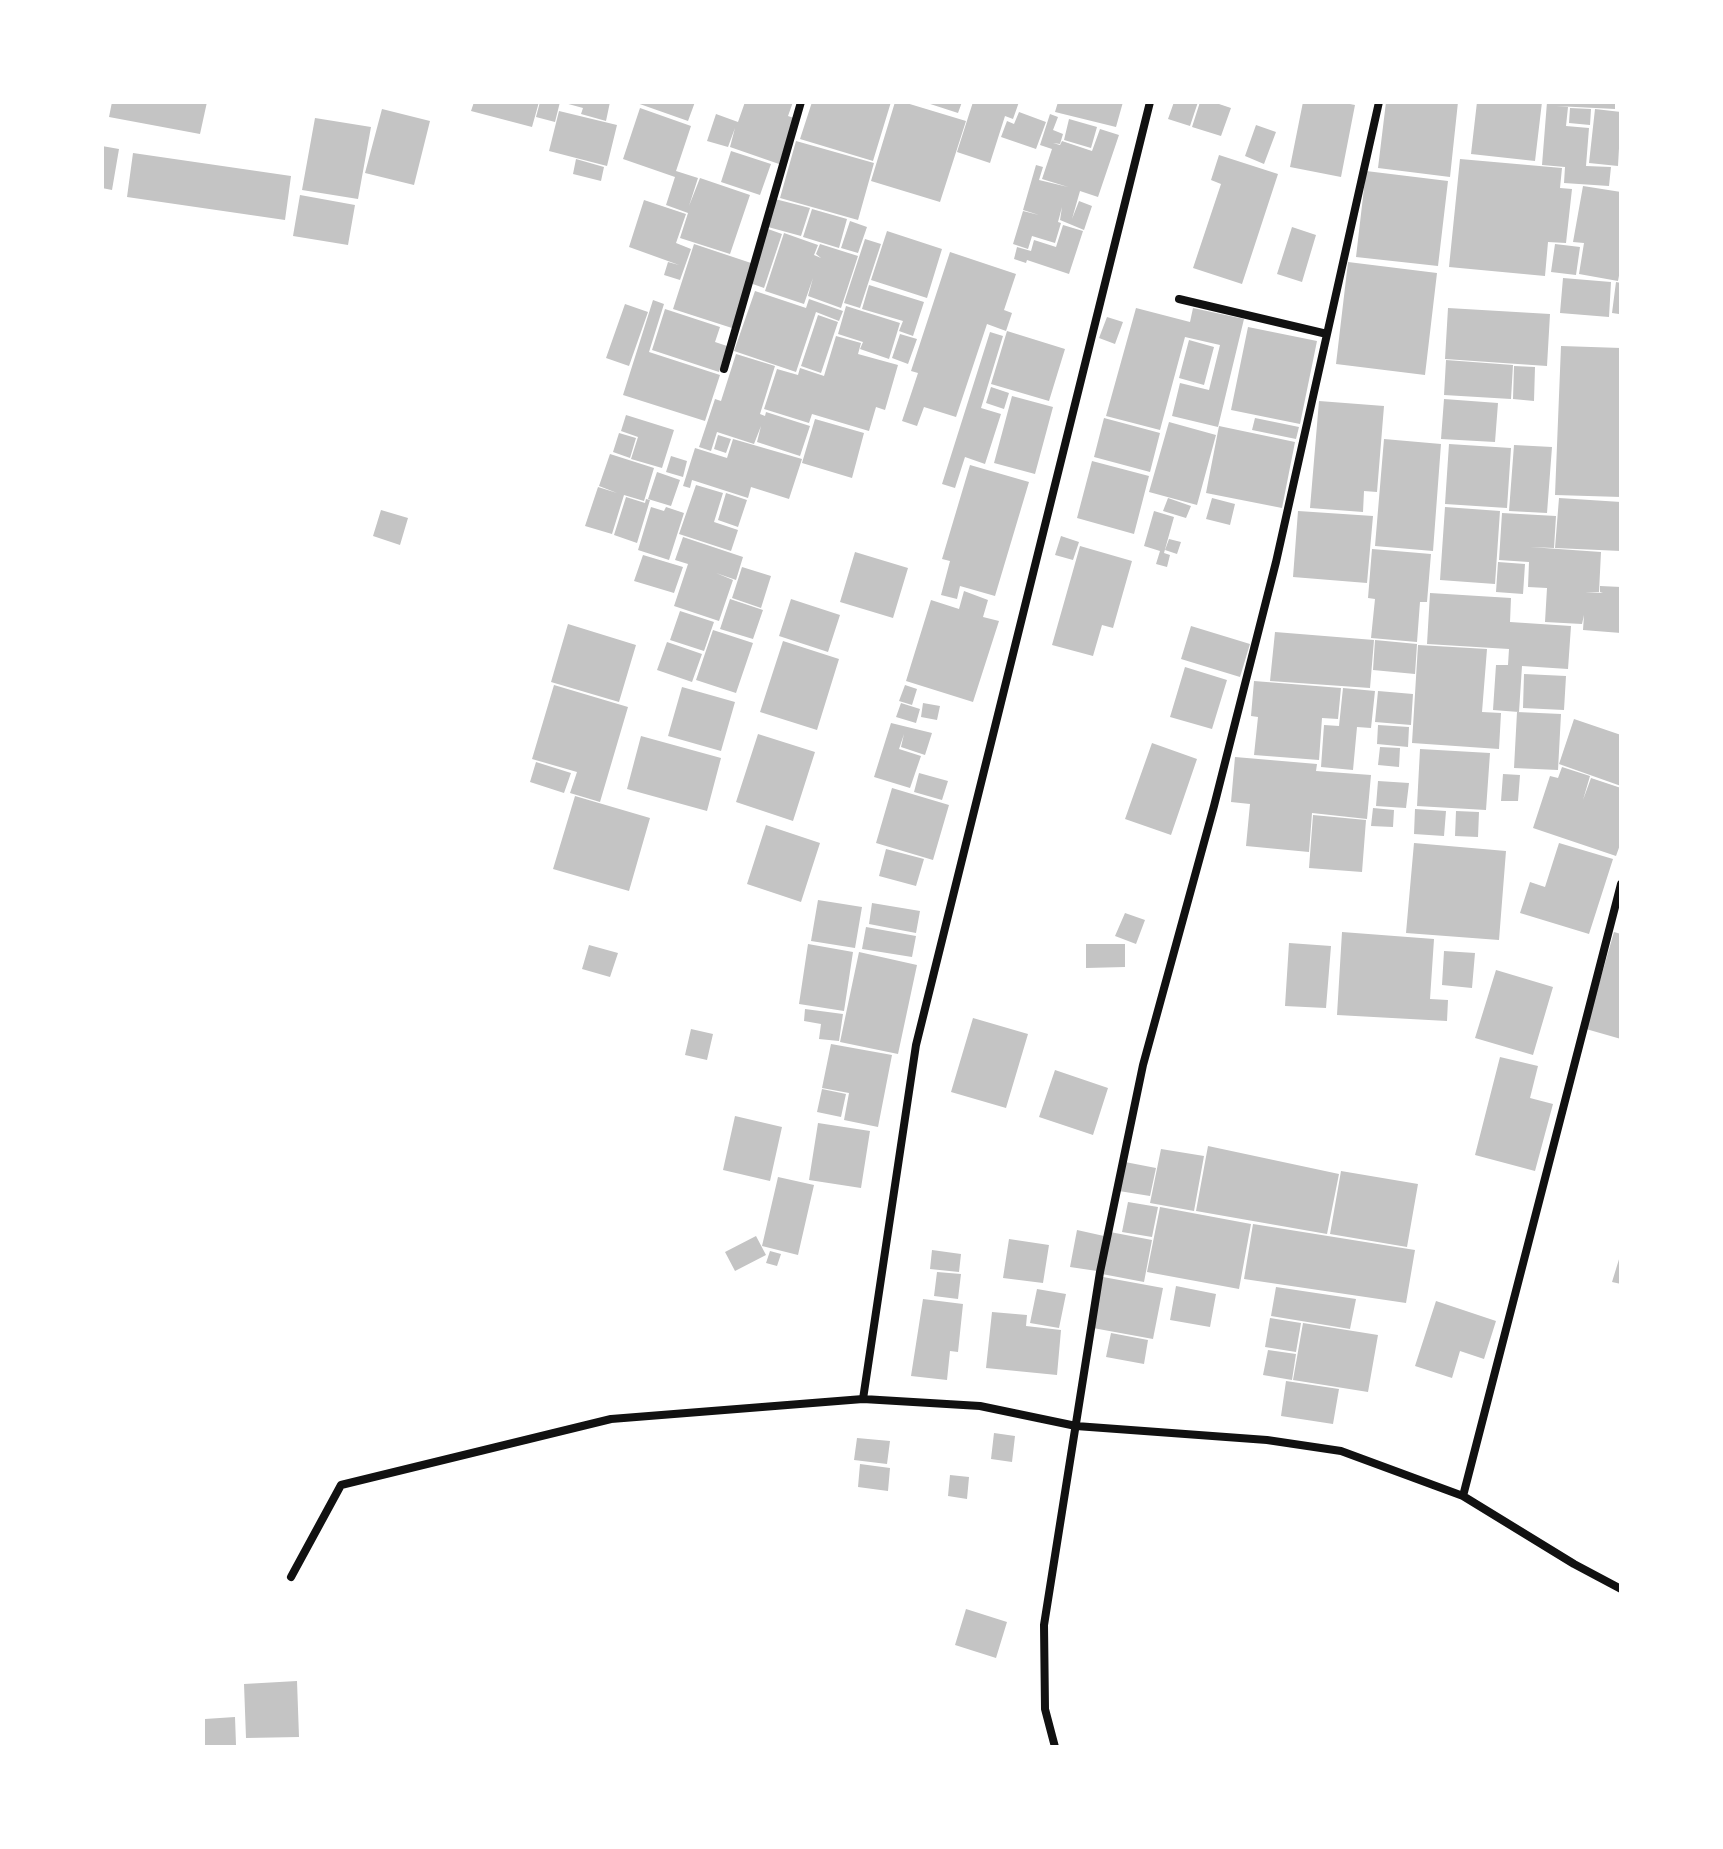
<!DOCTYPE html>
<style>
body{margin:0}
#map{position:relative;width:1723px;height:1849px;overflow:hidden;background:#fff;font-family:Karla,sans-serif}
canvas{display:block}
.frame{position:absolute;inset:0;border:104px solid #fff;pointer-events:none}
</style>
<div id="map">
<canvas width="1723" height="1849"></canvas>
<div class="frame"></div>
</div>
<script>
const c = document.querySelector('canvas').getContext('2d');
c.lineJoin = 'round';
function fillPath(path, color) { c.fillStyle = color; c.fill(path, 'evenodd'); }
const shape = rows => new Path2D(rows.map(r => 'M' + r).join(''));
function trace(path, color, width, dash) { c.strokeStyle = color; c.lineWidth = width; c.lineCap = dash ? 'butt' : 'round'; c.setLineDash(dash || []); c.stroke(path); }
fillPath(shape([
 [112,102,207,102,200,134,109,117],
 [474,102,539,102,532,127,471,111],
 [540,102,560,102,555,122,536,117],
 [561,102,610,102,606,121,581,114,583,108],
 [634,102,695,102,688,121],
 [745,102,793,102,788,116,794,118,779,164,730,147,735,128,728,147,707,141,716,114,738,122],
 [812,102,891,102,873,161,800,139],
 [895,102,903,102,966,121,940,202,871,181],
 [924,102,962,102,958,113],
 [973,102,1019,102,1013,119,1005,116,990,163,957,152],
 [1058,102,1123,102,1116,127,1055,112],
 [1174,102,1198,102,1190,126,1168,119],
 [1200,102,1213,102,1231,108,1221,136,1192,127],
 [1303,102,1340,102,1355,105,1341,177,1290,167],
 [1386,102,1458,102,1450,177,1378,168],
 [1477,102,1542,102,1535,161,1471,154],
 [1547,102,1615,102,1615,109,1556,106,1568,107,1566,126,1589,128,1586,166,1611,167,1609,186,1564,183,1565,167,1542,165],
 [640,108,691,126,676,171,698,178,689,206,700,178,750,195,730,254,680,238,688,213,666,205,675,177,623,159],
 [1570,108,1591,109,1590,125,1569,123],
 [382,109,430,121,414,185,365,173],
 [1595,109,1621,112,1618,166,1589,163],
 [559,111,617,125,607,166,549,151],
 [1019,112,1046,122,1036,149,1001,137,1007,121,1014,124],
 [1050,114,1058,117,1053,130,1063,134,1060,144,1053,143,1060,145,1062,141,1092,151,1100,129,1119,135,1098,197,1080,191,1072,219,1079,201,1092,206,1084,230,1060,220,1062,207,1058,222,1061,223,1055,243,1032,236,1028,249,1013,244,1023,211,1039,215,1023,210,1036,165,1043,167,1039,180,1068,187,1042,179,1052,149,1040,145],
 [315,118,371,127,358,199,302,190],
 [1069,119,1097,127,1091,148,1064,140],
 [1256,125,1276,132,1264,164,1245,156],
 [796,141,874,163,858,220,780,198],
 [102,146,119,149,112,190,102,188],
 [731,151,771,164,760,195,721,182],
 [133,153,291,176,285,220,127,197],
 [1219,155,1278,174,1242,284,1193,268,1221,184,1211,180],
 [576,159,604,167,601,181,573,174],
 [1460,159,1562,168,1560,188,1572,189,1566,243,1548,242,1545,276,1449,267],
 [1366,171,1448,181,1438,266,1356,257],
 [1583,186,1621,192,1621,265,1618,281,1579,274,1584,243,1573,242],
 [300,195,355,205,348,245,293,236],
 [775,199,810,208,801,236,768,227],
 [644,200,686,214,676,243,691,249,680,280,664,275,668,262,679,265,629,247],
 [812,209,847,219,839,248,803,237],
 [850,221,867,227,858,253,841,248],
 [1063,225,1083,231,1069,274,1027,260,1026,263,1014,259,1017,247,1031,251,1034,240,1056,247],
 [1292,227,1316,235,1302,282,1277,274],
 [768,229,782,234,764,288,750,283],
 [887,231,942,249,927,298,871,280],
 [784,233,818,245,814,255,821,258,816,254,820,244,858,256,841,308,808,296,813,278,804,304,765,291],
 [865,239,881,244,860,308,844,303],
 [694,244,754,264,732,328,673,309],
 [1555,244,1580,247,1576,275,1551,272],
 [950,252,1016,274,1004,310,1012,313,1006,331,987,324,956,417,924,407,917,426,902,421,918,373,911,371],
 [1348,262,1437,273,1425,375,1336,364],
 [1563,278,1611,282,1609,317,1560,313],
 [1616,282,1621,283,1619,314,1612,313],
 [869,285,924,302,913,336,899,331,903,321,862,309],
 [755,291,806,308,809,299,843,311,839,321,816,312,796,372,734,351],
 [653,300,664,304,649,352,720,375,705,421,623,395],
 [625,304,648,312,629,366,606,358],
 [846,306,900,323,889,359,860,349,863,342,838,334],
 [1136,308,1190,322,1193,308,1244,319,1218,427,1172,416,1180,383,1209,390,1220,345,1185,337,1160,430,1106,416],
 [1448,308,1550,314,1547,366,1445,359],
 [665,309,720,327,715,342,727,346,719,372,652,350],
 [818,315,838,322,821,373,801,366],
 [1107,317,1123,322,1115,344,1099,338],
 [1248,327,1317,341,1300,424,1231,410],
 [1007,331,1065,349,1049,401,991,384],
 [990,332,1003,336,981,408,1001,414,985,464,965,457,955,488,942,484],
 [900,334,917,339,908,364,892,358],
 [836,336,861,343,858,354,898,365,885,410,876,407,869,431,812,414,809,423,764,409,777,369,798,375,800,368,824,376],
 [1189,340,1214,347,1204,385,1179,378],
 [1561,346,1621,348,1621,497,1555,495],
 [736,354,775,366,760,414,765,416,766,412,810,426,800,456,757,442,761,426,754,444,717,432,711,451,699,447,715,399,721,401],
 [1446,360,1513,365,1511,399,1444,395],
 [1514,366,1535,367,1534,401,1513,399],
 [991,387,1009,393,1004,409,986,403],
 [1012,396,1053,407,1035,474,994,463],
 [1444,399,1498,403,1495,442,1441,439],
 [1319,401,1384,406,1377,492,1364,491,1363,512,1310,508],
 [626,415,674,430,662,468,631,459,638,437,621,431],
 [1104,418,1160,433,1150,472,1094,457],
 [1255,418,1299,427,1296,439,1252,430],
 [815,419,864,433,852,478,802,463],
 [1169,422,1216,435,1197,505,1149,492],
 [1219,426,1295,442,1282,508,1206,493],
 [619,433,636,438,630,458,613,452],
 [718,435,731,439,726,453,714,449],
 [733,439,802,459,789,499,751,487,748,498,692,480,690,488,683,486,695,448,727,458],
 [1384,439,1441,444,1433,551,1375,546],
 [1449,444,1511,448,1507,508,1445,504],
 [1514,445,1552,447,1547,513,1509,511],
 [610,454,654,468,644,501,624,495,612,534,585,526,598,487,617,493,599,486],
 [671,456,687,461,683,477,666,472],
 [1092,461,1149,476,1134,534,1077,518],
 [970,465,1029,482,995,596,960,586,957,599,941,595,950,561,942,559],
 [657,472,680,480,671,506,648,499],
 [696,485,723,493,714,522,738,530,731,551,679,534],
 [726,493,747,500,738,527,718,520],
 [626,497,645,503,646,499,650,500,637,543,614,535],
 [1168,498,1191,506,1186,518,1163,511],
 [1212,498,1235,504,1230,525,1206,519],
 [1559,498,1621,502,1621,551,1555,548],
 [651,507,664,511,666,507,684,513,669,560,638,550],
 [1445,507,1500,511,1495,584,1440,580],
 [381,510,408,518,400,545,373,536],
 [1154,511,1174,517,1164,553,1170,555,1167,567,1156,564,1160,551,1144,546],
 [1298,511,1373,516,1367,583,1293,577],
 [1502,513,1556,516,1554,548,1530,547,1601,552,1599,592,1585,592,1603,593,1600,592,1600,586,1621,587,1621,633,1583,630,1584,615,1582,624,1545,622,1547,588,1528,587,1529,562,1499,560],
 [1061,536,1079,542,1073,560,1055,555],
 [683,537,743,557,736,580,716,573,733,580,719,621,674,606,688,564,675,560],
 [1169,539,1181,542,1177,554,1165,550],
 [1080,546,1132,561,1113,628,1102,625,1093,656,1052,645],
 [1372,549,1431,554,1427,602,1420,602,1417,642,1371,638,1375,599,1368,598],
 [855,552,908,568,893,618,840,602],
 [643,555,683,567,674,593,634,581],
 [1498,562,1525,564,1523,594,1496,592],
 [742,567,771,576,761,608,732,598],
 [964,591,988,600,983,617,999,621,973,702,906,681,931,600,959,609],
 [1430,593,1511,598,1510,622,1571,626,1568,669,1522,666,1519,712,1493,710,1496,665,1508,665,1509,649,1427,644],
 [730,599,763,610,753,639,720,629],
 [791,599,840,615,828,652,779,636],
 [680,611,714,622,704,651,670,640],
 [568,624,636,645,619,702,551,682],
 [1191,626,1250,644,1240,677,1181,659],
 [713,630,753,643,736,693,696,680],
 [1275,632,1374,640,1370,688,1270,681],
 [1375,640,1417,644,1415,674,1373,670],
 [783,641,839,659,817,730,760,712],
 [667,642,702,654,692,682,657,670],
 [1418,645,1487,649,1482,712,1501,713,1499,749,1412,743],
 [1185,667,1227,680,1212,729,1170,717],
 [1524,674,1566,676,1564,710,1523,708],
 [1254,681,1341,688,1338,719,1322,718,1319,760,1254,755,1258,717,1251,716],
 [554,685,628,707,600,802,570,793,577,772,532,759],
 [905,685,917,689,912,705,899,701],
 [682,687,735,702,721,751,668,736],
 [1343,688,1375,691,1371,728,1357,727,1353,770,1321,767,1324,725,1339,726],
 [1378,691,1413,694,1411,725,1375,722],
 [901,703,920,709,916,723,896,717],
 [923,703,940,706,937,720,921,717],
 [1517,712,1561,714,1558,770,1514,768],
 [1574,719,1621,735,1621,786,1559,764],
 [891,723,932,733,925,755,901,747,904,734,899,749,921,756,910,788,874,777],
 [1378,725,1409,727,1408,747,1377,744],
 [758,734,815,752,793,821,736,802],
 [641,736,721,758,707,811,627,789],
 [1152,743,1197,759,1171,835,1125,819],
 [1380,747,1400,748,1399,767,1378,765],
 [1420,749,1490,753,1486,810,1417,806],
 [1235,757,1317,764,1316,771,1371,775,1367,819,1312,813,1309,852,1246,846,1250,804,1231,802],
 [536,762,571,773,564,793,530,782],
 [1562,767,1590,776,1583,800,1591,778,1621,788,1621,842,1616,856,1533,828,1550,776,1558,778],
 [919,773,948,781,942,800,914,792],
 [1503,774,1520,775,1518,801,1501,801],
 [1378,781,1409,783,1406,808,1376,806],
 [892,788,949,805,933,860,876,843],
 [575,796,650,818,629,891,553,869],
 [1373,808,1394,810,1393,827,1371,826],
 [1415,809,1446,811,1444,836,1414,834],
 [1456,811,1479,812,1478,837,1455,836],
 [1313,815,1366,820,1362,872,1309,868],
 [766,825,820,843,801,902,747,884],
 [1414,843,1506,851,1499,940,1406,933],
 [1559,843,1613,859,1589,934,1520,913,1530,882,1545,887],
 [886,849,924,859,916,886,879,876],
 [818,900,862,907,855,948,811,941],
 [872,903,920,911,916,933,869,924],
 [1125,913,1145,920,1136,944,1115,936],
 [866,927,916,936,912,957,862,949],
 [1342,932,1434,939,1430,999,1448,1000,1447,1021,1337,1015],
 [1614,932,1621,934,1621,1039,1586,1029],
 [1289,943,1331,946,1326,1008,1285,1006],
 [808,944,853,952,844,1011,799,1004],
 [1086,944,1125,944,1125,967,1086,968],
 [589,945,618,953,610,977,582,969],
 [1444,951,1475,953,1472,988,1442,985],
 [859,952,917,965,898,1054,840,1042],
 [1496,970,1553,987,1533,1055,1475,1038],
 [805,1009,843,1014,839,1041,819,1039,821,1024,804,1021],
 [973,1018,1028,1034,1006,1108,951,1092],
 [691,1029,713,1034,707,1060,685,1055],
 [831,1044,892,1055,878,1127,844,1120,849,1093,822,1088],
 [1500,1057,1538,1066,1530,1098,1553,1104,1535,1171,1475,1155],
 [1055,1070,1108,1088,1093,1135,1039,1117],
 [822,1089,846,1094,841,1117,817,1112],
 [735,1116,782,1127,770,1181,723,1170],
 [818,1123,870,1131,861,1188,809,1180],
 [1208,1146,1339,1174,1327,1234,1196,1211],
 [1161,1149,1204,1156,1194,1211,1150,1203],
 [1125,1162,1156,1168,1150,1196,1119,1191],
 [1341,1171,1418,1184,1407,1247,1330,1234],
 [778,1177,814,1185,798,1255,762,1246],
 [1128,1202,1158,1207,1152,1237,1122,1232],
 [1160,1207,1251,1224,1239,1289,1147,1272],
 [1253,1224,1415,1250,1406,1303,1244,1279],
 [1077,1230,1104,1236,1097,1271,1070,1267],
 [1110,1232,1152,1240,1144,1282,1102,1274],
 [756,1236,766,1255,735,1271,725,1252],
 [1009,1239,1049,1245,1043,1283,1003,1278],
 [932,1250,961,1254,959,1272,930,1269],
 [770,1251,781,1254,777,1266,766,1263],
 [1620,1256,1621,1256,1621,1284,1612,1282],
 [937,1272,961,1274,958,1299,934,1296],
 [1103,1277,1163,1288,1153,1339,1093,1328],
 [1176,1286,1216,1294,1210,1327,1170,1320],
 [1276,1287,1356,1299,1350,1329,1271,1316],
 [1037,1289,1066,1294,1059,1328,1030,1323],
 [923,1299,963,1304,958,1352,950,1351,947,1380,911,1376],
 [1436,1301,1496,1321,1484,1359,1460,1351,1452,1378,1415,1366],
 [992,1312,1027,1315,1026,1326,1061,1330,1057,1375,986,1368],
 [1270,1318,1301,1323,1296,1352,1265,1347],
 [1303,1323,1378,1335,1368,1392,1293,1380],
 [1111,1333,1148,1340,1144,1364,1106,1357],
 [1268,1350,1296,1354,1292,1380,1263,1375],
 [1286,1381,1339,1389,1333,1424,1281,1416],
 [994,1433,1015,1436,1012,1462,991,1459],
 [857,1438,890,1441,887,1464,854,1460],
 [860,1464,890,1468,888,1491,858,1487],
 [950,1475,969,1477,967,1499,948,1496],
 [966,1609,1007,1622,996,1658,955,1645],
 [297,1681,299,1737,246,1738,244,1684],
 [235,1717,236,1745,205,1746,205,1719]
]), '#c4c4c4');
trace(shape([
 [1179,299,1327,334],
 [724,369,801,102],
 [863,1399,916,1045,1150,102],
 [1463,1496,1621,884],
 [291,1577,341,1485,611,1419,863,1399,980,1406,1076,1426,1267,1440,1341,1451,1463,1496,1574,1564,1621,1589],
 [1055,1747,1045,1709,1044,1625,1100,1272,1143,1065,1214,806,1276,562,1379,102]
]), '#111', 8);
</script>
